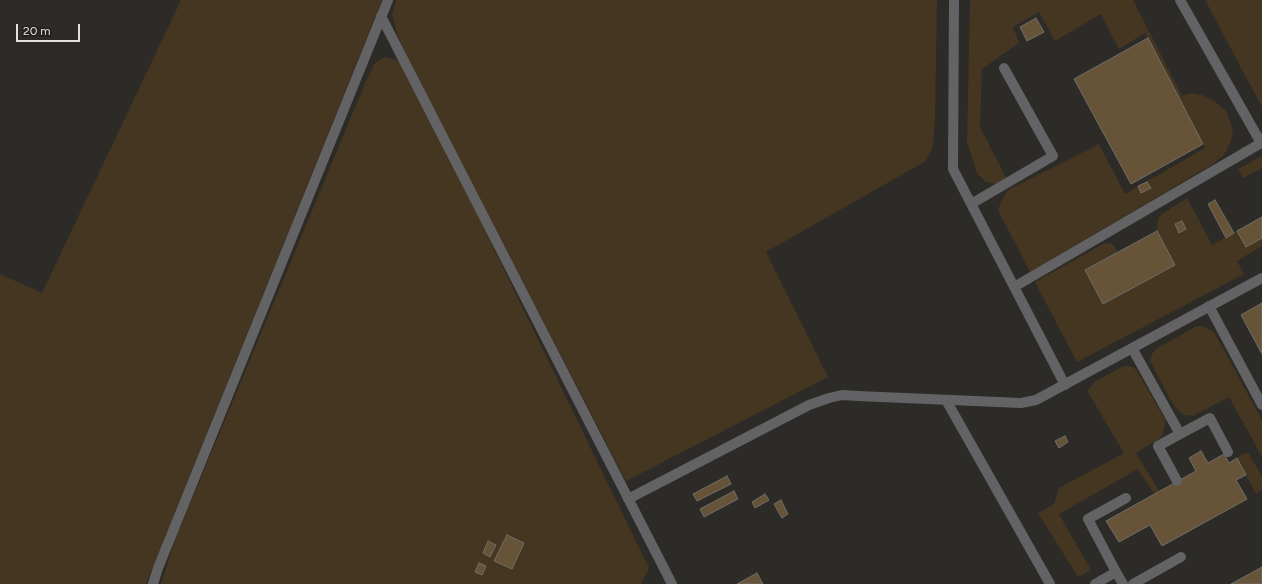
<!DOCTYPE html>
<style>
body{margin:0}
#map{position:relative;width:1262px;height:584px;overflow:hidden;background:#2d2b27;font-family:Figtree,sans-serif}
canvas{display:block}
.scale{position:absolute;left:16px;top:24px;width:64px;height:18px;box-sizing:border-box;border:2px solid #e3e1df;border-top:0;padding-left:5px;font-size:12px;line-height:14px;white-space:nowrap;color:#e3e1df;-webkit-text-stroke:3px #23211e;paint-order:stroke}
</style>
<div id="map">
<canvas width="1262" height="584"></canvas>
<div class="scale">20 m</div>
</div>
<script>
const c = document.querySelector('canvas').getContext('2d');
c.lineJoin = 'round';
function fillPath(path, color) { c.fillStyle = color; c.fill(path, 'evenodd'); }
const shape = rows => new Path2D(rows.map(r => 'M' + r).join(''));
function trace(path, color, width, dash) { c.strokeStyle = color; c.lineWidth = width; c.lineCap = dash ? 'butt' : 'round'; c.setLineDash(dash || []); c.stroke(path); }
fillPath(shape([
 [181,0,382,0,146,584,0,584,0,274,42,293],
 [396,0,937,0,935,120,933,146,926,161,766,252,828,377,626,481,412,67,397,34,392,14],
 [970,0,1133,0,1182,96,1192,93,1202,95,1214,101,1226,111,1233,130,1231,141,1224,155,1213,164,1030,272,998,210,1002,199,1008,190,1099,144,1125,194,1205,148,1181,104,1145,33,1119,49,1101,14,1055,41,1039,12,1013,27,1019,43,982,69,980,127,1006,178,996,184,986,182,977,173,967,142],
 [1205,0,1262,0,1262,107],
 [385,57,396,60,406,68,649,568,641,584,161,584,175,540,366,81,375,63],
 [1262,156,1262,168,1243,178,1238,169],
 [1187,198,1212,245,1262,217,1262,246,1237,261,1244,274,1077,362,1035,282,1105,243,1112,244,1115,247,1117,252,1085,270,1103,304,1175,265,1157,231,1157,226,1159,217,1162,214],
 [1202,326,1214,332,1262,420,1262,457,1229,397,1193,416,1184,415,1176,408,1170,399,1150,361,1152,354,1156,349,1195,327],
 [1127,366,1133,367,1137,371,1166,421,1162,436,1157,440,1136,453,1159,491,1154,494,1138,469,1059,514,1091,570,1078,577,1038,513,1054,504,1059,488,1124,453,1089,394,1088,390,1094,382,1122,367],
 [1246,453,1249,454,1262,476,1262,490,1256,494,1237,458,1242,454]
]), '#443621');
const building = shape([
 [1036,18,1044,32,1027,41,1020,27,1036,18],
 [1148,38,1203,144,1131,184,1074,79,1148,38],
 [1147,182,1151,188,1141,193,1138,186,1147,182],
 [1215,200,1234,233,1226,238,1208,204,1215,200],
 [1262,217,1262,238,1246,247,1237,231,1262,217],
 [1182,221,1186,229,1179,233,1175,224,1182,221],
 [1157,231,1175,265,1103,304,1085,270,1157,231],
 [1262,303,1262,354,1241,315,1262,303],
 [1065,436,1068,442,1059,448,1055,441,1065,436],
 [1201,451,1208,463,1224,454,1229,463,1237,458,1246,475,1236,480,1247,499,1162,546,1150,525,1119,542,1106,521,1196,471,1189,458,1201,451],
 [727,476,731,484,697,501,693,494,727,476],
 [734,491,738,499,704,517,700,509,734,491],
 [765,494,769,500,755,508,752,502,765,494],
 [781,500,788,514,782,518,774,504,781,500],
 [507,535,524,543,512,569,494,561,507,535],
 [488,541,496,545,490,557,483,553,488,541],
 [479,563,486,566,482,575,475,572,479,563],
 [1262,567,1262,584,1231,584,1262,567],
 [757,573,763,584,737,584,757,573]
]);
fillPath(building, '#665338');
trace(building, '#706e6a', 1);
trace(shape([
 [954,0,953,169,1065,385],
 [381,16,672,584],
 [971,204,1053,156,1004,68],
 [1014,287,1261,143,1180,0],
 [1209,306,1262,405],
 [1132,348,1180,434,1210,418,1228,452],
 [946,400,1050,584],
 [1177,481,1158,446,1180,434],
 [628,499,809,405,829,398,842,395,858,396,1021,403,1036,400,1262,278],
 [1116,572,1123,584],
 [153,584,158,568,388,0],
 [1095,584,1116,572,1088,519,1126,498],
 [1133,584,1181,557]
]), '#636365', 10);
</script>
